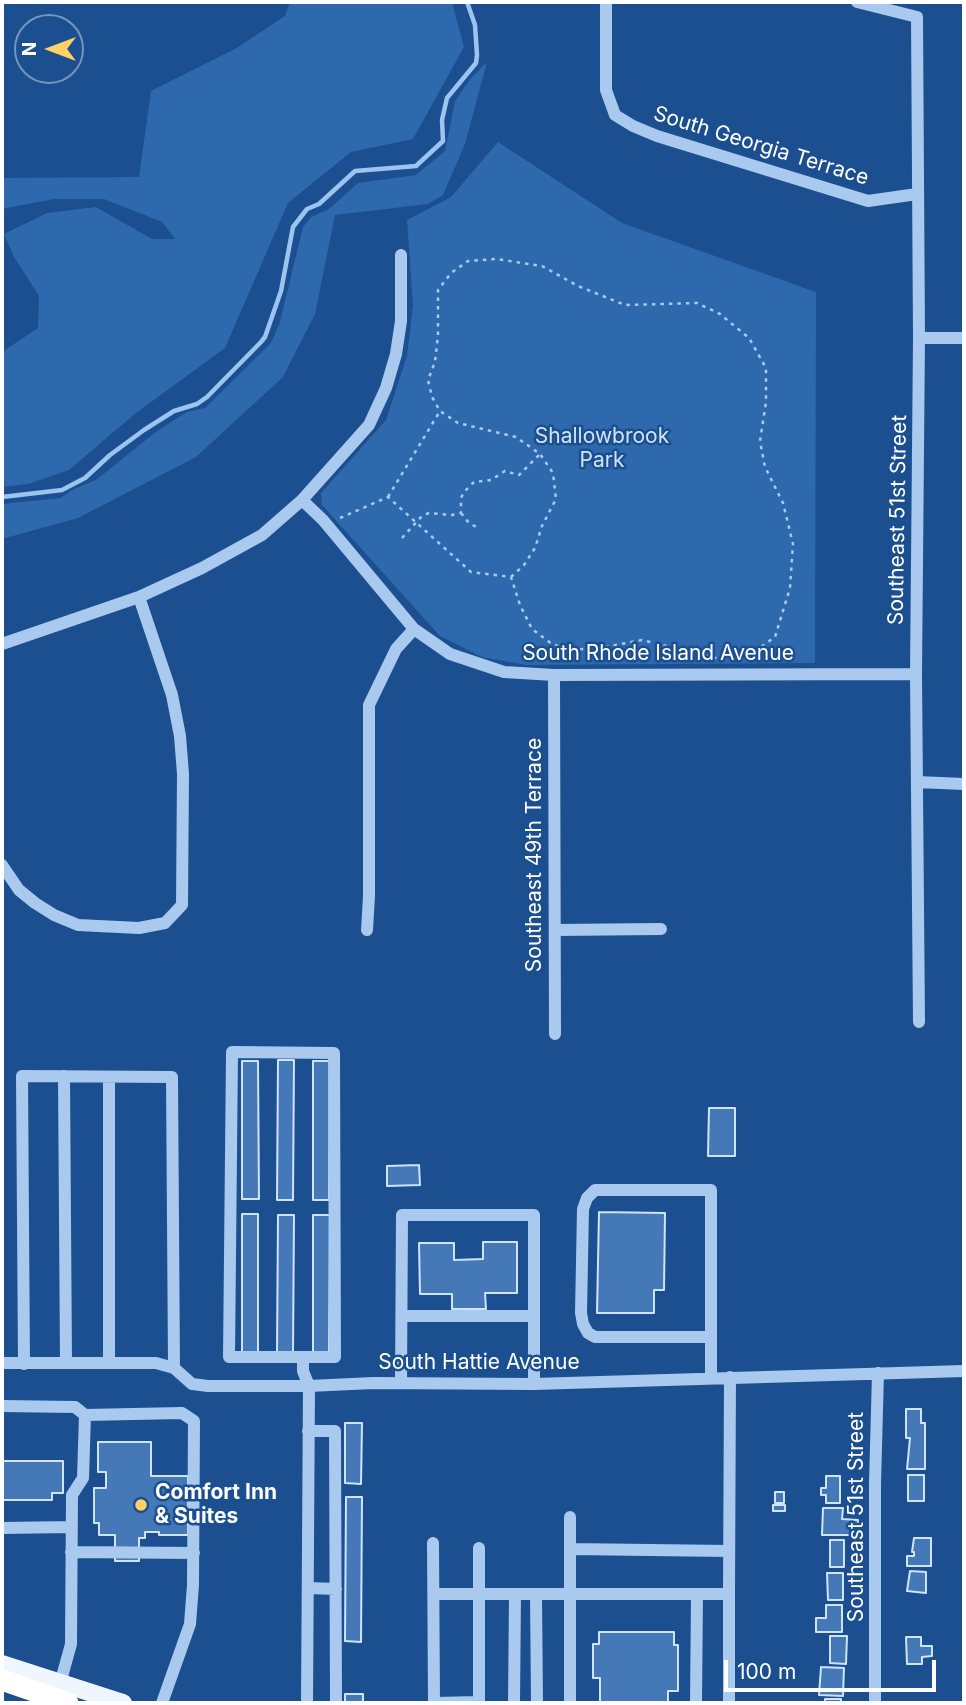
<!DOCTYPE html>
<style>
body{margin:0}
#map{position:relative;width:966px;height:1705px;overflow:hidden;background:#1b4f8f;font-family:Inter,sans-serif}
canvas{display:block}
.frame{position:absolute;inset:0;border:4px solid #fff;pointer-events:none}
.north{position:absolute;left:14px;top:14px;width:70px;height:70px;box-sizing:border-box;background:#1b4f8f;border:2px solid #7695bc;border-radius:50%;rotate:270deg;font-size:19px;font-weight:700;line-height:28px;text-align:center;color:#fff}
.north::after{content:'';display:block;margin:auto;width:24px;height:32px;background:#ffd166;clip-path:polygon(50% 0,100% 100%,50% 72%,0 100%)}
.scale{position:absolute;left:724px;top:1660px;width:212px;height:32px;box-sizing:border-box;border:4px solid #fff;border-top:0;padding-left:9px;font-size:21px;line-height:24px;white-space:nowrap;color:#fff;-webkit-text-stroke:5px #1b4f8f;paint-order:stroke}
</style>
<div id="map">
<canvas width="966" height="1705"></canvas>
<div class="frame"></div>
<div class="north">N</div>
<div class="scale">100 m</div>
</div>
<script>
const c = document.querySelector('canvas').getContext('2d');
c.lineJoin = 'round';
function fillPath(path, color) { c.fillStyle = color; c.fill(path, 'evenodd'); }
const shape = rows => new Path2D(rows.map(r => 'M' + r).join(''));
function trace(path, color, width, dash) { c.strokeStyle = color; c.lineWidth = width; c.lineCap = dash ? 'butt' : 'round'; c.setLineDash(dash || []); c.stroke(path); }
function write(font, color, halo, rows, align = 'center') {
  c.font = font + ' Inter,sans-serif'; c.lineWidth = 5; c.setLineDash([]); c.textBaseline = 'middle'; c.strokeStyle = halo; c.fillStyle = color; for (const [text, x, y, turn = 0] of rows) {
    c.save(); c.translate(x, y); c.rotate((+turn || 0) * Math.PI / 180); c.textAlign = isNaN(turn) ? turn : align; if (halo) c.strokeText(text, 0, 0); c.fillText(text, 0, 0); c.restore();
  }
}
fillPath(shape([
 [290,2,452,2,464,47,413,139,351,152,288,203,225,348,136,413,69,470,28,484,2,487,2,352,38,328,39,296,14,257,4,234,47,213,96,207,152,239,175,239,162,222,104,199,54,199,2,209,2,178,139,177,151,91,235,49,285,16],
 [487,62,465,144,443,195,428,204,335,215,315,314,283,377,196,457,78,518,2,539,2,504,61,498,72,490,96,480,157,431,187,412,205,408,271,343,280,322,303,227,311,217,329,209,358,183,416,175,445,151,455,101,471,78],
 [498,142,622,223,816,292,815,663,526,665,482,657,440,636,322,505,321,493,386,420,407,356,413,305,407,220,451,197]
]), '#2e69ad');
trace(shape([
 [2,497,62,490,85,478,110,455,144,430,174,411,197,404,207,397,261,342,265,337,281,291,293,227,307,209,319,204,355,171,416,166,443,141,442,120,447,98,476,63,477,55,475,25,467,2]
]), '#9cc4f0', 4.5);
const building = shape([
 [278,1060,294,1060,293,1200,277,1200,278,1060],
 [242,1061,258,1061,259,1199,242,1199,242,1061],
 [313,1061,330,1061,329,1200,313,1200,313,1061],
 [709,1108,735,1108,735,1156,708,1156,709,1108],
 [419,1165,420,1185,387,1186,387,1166,419,1165],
 [599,1212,665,1213,664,1290,654,1290,654,1313,597,1313,599,1212],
 [242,1214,258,1214,258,1354,242,1354,242,1214],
 [278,1215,294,1215,293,1353,277,1353,278,1215],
 [313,1215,330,1215,329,1354,313,1353,313,1215],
 [483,1242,517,1242,517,1293,485,1293,486,1309,452,1309,452,1294,420,1294,419,1243,454,1243,454,1260,483,1259,483,1242],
 [906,1409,921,1409,921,1423,925,1423,925,1469,907,1469,910,1438,906,1438,906,1409],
 [345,1423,362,1423,361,1484,345,1483,345,1423],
 [98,1442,151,1442,151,1476,188,1476,188,1535,159,1535,159,1532,145,1532,145,1538,139,1538,139,1561,115,1561,115,1535,99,1535,99,1523,94,1523,94,1488,106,1488,106,1472,98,1472,98,1442],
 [2,1461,63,1461,63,1493,52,1493,52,1500,2,1500,2,1461],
 [908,1475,924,1475,924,1501,908,1501,908,1475],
 [826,1476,840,1476,840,1503,826,1503,826,1495,821,1495,821,1488,826,1488,826,1476],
 [775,1492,784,1492,784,1503,775,1503,775,1492],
 [346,1497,362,1497,361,1642,345,1641,346,1497],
 [773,1505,785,1505,785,1511,773,1511,773,1505],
 [823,1508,843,1508,842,1519,858,1520,857,1535,822,1535,823,1508],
 [914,1538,931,1538,931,1566,907,1566,907,1556,914,1556,914,1552,912,1552,914,1538],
 [830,1540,844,1540,844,1567,830,1567,830,1540],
 [910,1571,926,1572,926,1593,907,1591,910,1571],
 [827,1573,843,1573,843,1600,828,1600,827,1573],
 [826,1605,842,1605,842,1632,816,1632,816,1618,826,1618,826,1605],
 [599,1632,674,1632,674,1645,678,1645,678,1691,668,1691,668,1703,600,1703,600,1678,593,1678,593,1644,599,1644,599,1632],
 [830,1636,847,1636,846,1664,830,1663,830,1636],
 [906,1637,921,1637,921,1646,932,1646,932,1656,922,1657,922,1664,907,1664,906,1637],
 [821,1667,844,1668,843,1696,819,1695,821,1667],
 [345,1694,363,1694,363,1703,345,1703,345,1694],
 [825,1699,841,1699,841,1703,825,1703,825,1699]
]);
fillPath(building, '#4478b7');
trace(building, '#cfe3fa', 2);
trace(shape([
 [388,497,440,411],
 [461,513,469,523,480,529],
 [340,518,388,497,471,572,511,577,520,605,532,629,552,644,573,650,605,647,642,640,724,660],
 [402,538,422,516,429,513,452,515,461,513,461,498,464,492,474,482,491,480,505,471,519,475,540,454],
 [511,577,524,565,535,548,542,526,556,499,553,473,540,454,516,437,458,423,440,411,432,397,428,380,435,362,438,335,438,290,451,273,468,261,496,259,542,266,578,286,625,305,697,303,720,314,749,338,766,368,766,402,760,441,765,467,783,503,793,544,790,588,775,637,748,656,731,660],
 [564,662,564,648]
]), '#a9c9ee', 2.5, [3.5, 5]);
trace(shape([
 [606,2,606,90,615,115,633,126,657,136,868,201,917,194],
 [857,2,917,17,919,338,916,674,919,1022],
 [919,338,964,338],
 [302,500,323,520,414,629,450,654,504,672,554,675,916,674],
 [2,644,139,597,202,568,262,535,302,500,369,425,386,388,396,354,401,321,401,255],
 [554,675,555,1034],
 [917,782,964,784],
 [2,865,19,890,35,903,54,915,78,925,139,928,165,923,182,905,183,774,180,736,172,695,139,597],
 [367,930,369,896,369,705,396,649,414,629],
 [555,930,661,929],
 [64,1076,66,1362],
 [109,1077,109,1362],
 [402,1316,534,1316],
 [711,1337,595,1337,588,1333,583,1324,581,1313,583,1209,587,1198,595,1190,711,1190,711,1377],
 [303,1357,229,1357,232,1052,334,1053,335,1357,303,1357,303,1371,309,1386,307,1703],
 [2,1363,156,1363,174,1368,192,1384,208,1386,309,1386,373,1383,534,1384,964,1371],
 [24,1364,22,1076,172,1077,174,1368],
 [401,1383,402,1215,534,1215,534,1384],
 [2,1406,75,1407,85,1415],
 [308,1431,335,1431,336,1703],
 [2,1528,71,1527],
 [433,1543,434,1703,479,1702,479,1548],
 [570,1549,729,1551],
 [71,1552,194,1553],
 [308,1588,336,1589],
 [434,1594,729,1594,729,1703],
 [536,1594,537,1703],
 [729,1594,730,1377],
 [60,1684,71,1644,72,1495,83,1478,85,1415,182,1413,194,1421,193,1585,190,1624,162,1703],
 [514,1703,515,1594],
 [570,1703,570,1517],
 [696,1703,697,1594],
 [875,1703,875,1484,878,1373]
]), '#a9c9ee', 12);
trace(shape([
 [2,1664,123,1703]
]), '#f0f6ff', 18);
trace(shape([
 [2,1680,68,1703]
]), '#fff', 21);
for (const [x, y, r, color] of [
 [141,1505,7,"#ffd166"]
]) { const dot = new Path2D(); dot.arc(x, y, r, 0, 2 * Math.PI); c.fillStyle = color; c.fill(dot); trace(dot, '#1b4f8f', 2.5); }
write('21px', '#fff', '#1b4f8f', [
 ["South Georgia Terrace",761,146,17],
 ["Southeast 51st Street",898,520,-89],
 ["South Rhode Island Avenue",658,654],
 ["Southeast 49th Terrace",535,855,-90],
 ["South Hattie Avenue",479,1363],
 ["Southeast 51st Street",857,1517,-90]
]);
write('21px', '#cfe3fa', '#1b4f8f', [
 ["Shallowbrook",602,437],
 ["Park",602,461]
]);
write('bold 21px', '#fff', '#1b4f8f', [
 ["Comfort Inn",155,1493],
 ["& Suites",155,1517]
], 'left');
</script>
